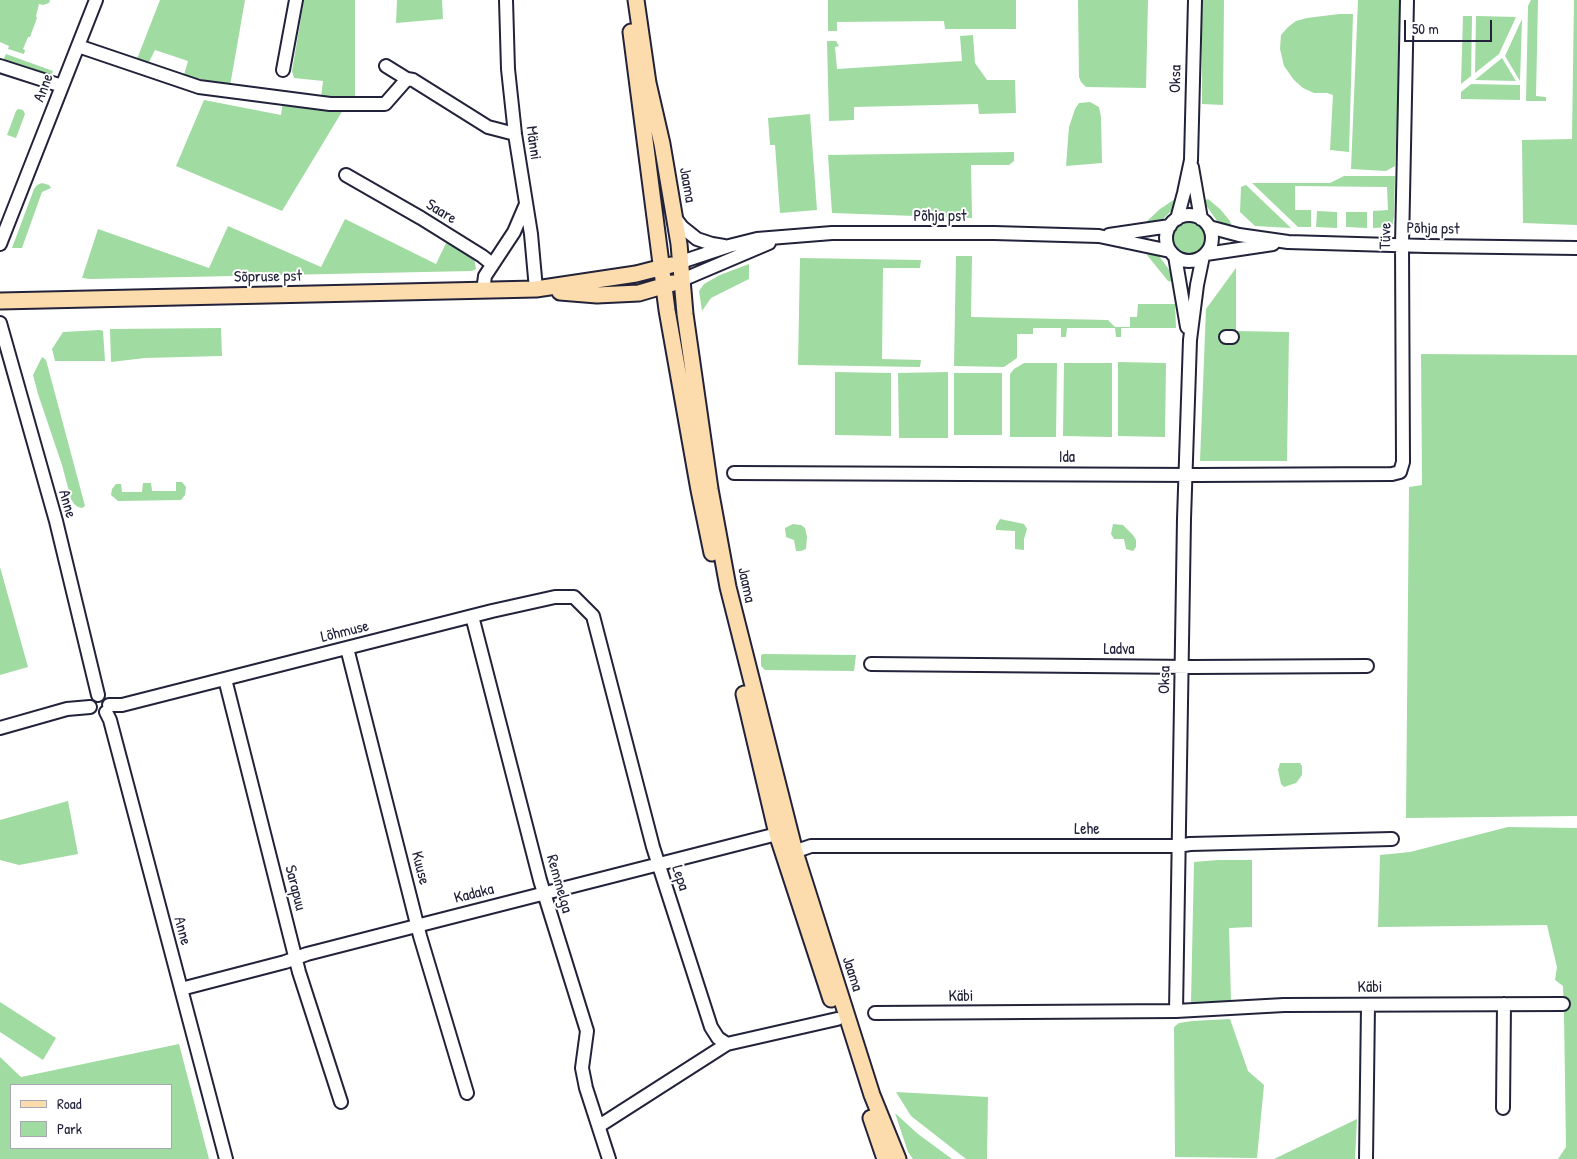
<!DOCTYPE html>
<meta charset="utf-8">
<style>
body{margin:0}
#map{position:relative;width:1577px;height:1159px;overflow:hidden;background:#fff;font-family:"Patrick Hand",sans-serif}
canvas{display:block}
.legend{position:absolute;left:10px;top:1084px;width:162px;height:65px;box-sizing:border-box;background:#fff;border:1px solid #a7a7b1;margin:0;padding:6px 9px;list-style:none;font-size:15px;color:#22223b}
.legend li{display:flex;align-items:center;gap:10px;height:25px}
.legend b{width:25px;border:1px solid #a7a7b1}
.scale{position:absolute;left:1404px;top:20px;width:88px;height:22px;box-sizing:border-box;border:2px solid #22223b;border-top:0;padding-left:6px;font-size:15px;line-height:18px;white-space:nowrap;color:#22223b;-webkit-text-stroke:4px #fff;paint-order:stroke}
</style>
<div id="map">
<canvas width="1577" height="1159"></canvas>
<ul class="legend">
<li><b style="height:6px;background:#fcdcac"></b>Road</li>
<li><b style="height:14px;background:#a0dba1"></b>Park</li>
</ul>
<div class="scale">50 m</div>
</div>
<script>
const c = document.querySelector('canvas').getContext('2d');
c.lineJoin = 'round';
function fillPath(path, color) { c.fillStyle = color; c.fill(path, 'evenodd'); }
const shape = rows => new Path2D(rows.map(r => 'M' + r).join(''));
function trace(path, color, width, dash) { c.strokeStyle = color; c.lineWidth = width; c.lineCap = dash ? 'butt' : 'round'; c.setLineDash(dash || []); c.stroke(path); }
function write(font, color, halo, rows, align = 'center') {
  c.font = font + ' "Patrick Hand",sans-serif'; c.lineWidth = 4; c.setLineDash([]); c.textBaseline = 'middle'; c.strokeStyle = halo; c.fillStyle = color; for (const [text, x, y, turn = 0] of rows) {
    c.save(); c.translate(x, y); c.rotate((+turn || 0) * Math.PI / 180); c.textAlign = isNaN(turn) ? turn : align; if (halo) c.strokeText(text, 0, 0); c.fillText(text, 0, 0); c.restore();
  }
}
fillPath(shape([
 [0,0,50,0,49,3,43,5,39,4,36,16,37,18,30,37,28,37,23,49,25,50,24,54,8,49,9,46,0,42],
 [160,0,245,0,230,86,184,75,188,61,155,50,149,62,137,59],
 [304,0,355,0,355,99,321,98,323,81,294,78,292,71],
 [397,0,442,0,443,19,396,23],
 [828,0,1016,0,1016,29,945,29,944,21,837,22,837,31,828,31],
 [1078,0,1148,0,1146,88,1086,87,1081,82,1079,77],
 [1202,0,1224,0,1223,105,1202,104],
 [1358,0,1403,0,1395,166,1386,171,1351,169],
 [1531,0,1538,0,1536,96,1546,97,1546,101,1526,101,1528,6],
 [1574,0,1577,0,1577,225,1523,223,1522,140,1572,139],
 [1339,14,1353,14,1349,152,1330,150,1333,95,1327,93,1314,93,1303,88,1294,80,1284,66,1280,49,1281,35,1288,27,1296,21,1307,18],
 [1463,16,1472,16,1471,76,1461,84],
 [1476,16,1516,17,1499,54,1475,73],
 [1522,19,1520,81,1505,56],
 [973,35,975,63,987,80,1015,80,1016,113,979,114,978,104,854,107,854,120,829,121,827,41,836,41,839,46,835,47,837,69,962,61,960,36],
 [6,54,53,71,51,78,6,62,4,58],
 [1502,58,1516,81,1475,80],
 [1471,84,1520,85,1520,100,1461,99,1461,92],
 [204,100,281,115,283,102,343,110,282,211,176,166],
 [1090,102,1099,107,1101,117,1102,163,1066,166,1069,127,1075,109,1079,103],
 [18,109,23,110,25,114,16,138,7,135,16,111],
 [810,114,817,210,780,213,775,145,770,145,768,118],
 [1014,152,1014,161,1009,165,971,165,972,218,832,213,828,155],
 [1344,176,1395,176,1394,216,1392,227,1373,228,1373,211,1388,210,1387,187,1295,186,1295,210,1311,210,1311,227,1298,227,1252,183,1330,183],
 [42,183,49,185,51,188,42,192,22,248,12,248,34,189,37,185],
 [1246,185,1291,228,1255,226,1240,212,1241,187],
 [1181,198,1172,210,1162,220,1146,226,1146,222,1160,209,1175,199],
 [1208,199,1220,209,1230,221,1232,228,1220,225,1203,201],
 [1317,211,1337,212,1337,228,1316,227],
 [1346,212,1367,212,1367,228,1346,227],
 [345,219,436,264,448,239,474,258,476,269,472,271,90,279,82,278,98,229,209,268,228,226,321,267],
 '1170 238a19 19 0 1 1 38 0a19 19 0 1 1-38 0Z',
 [1147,249,1153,251,1159,256,1176,279,1177,283,1168,281,1147,255],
 [956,256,972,256,971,317,1108,320,1115,327,1130,327,1130,317,1137,317,1138,304,1175,304,1176,328,1121,328,1121,337,1116,337,1115,328,1067,328,1066,337,1061,337,1061,328,1033,328,1033,334,1017,334,1017,358,1004,367,954,366],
 [800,258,921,260,920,268,883,268,882,359,921,360,920,367,798,365],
 [749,264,749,279,711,298,702,311,699,291,704,284,720,275],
 [1236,268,1236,331,1289,332,1287,461,1200,461,1206,309],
 [221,328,222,356,145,358,111,362,110,329],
 [100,330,103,331,105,361,55,361,52,349,63,332],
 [1421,354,1577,355,1577,816,1406,818,1409,487,1422,485],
 [42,357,46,360,85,506,82,508,78,507,74,504,71,499,62,465,38,394,33,375],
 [1118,362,1166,363,1165,437,1118,436],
 [1024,363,1057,363,1056,437,1010,437,1010,374,1014,369],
 [1064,363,1112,363,1112,437,1063,436],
 [835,372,891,373,891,436,835,435],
 [948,372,948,438,899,438,898,373],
 [954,373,1002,373,1002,435,954,435],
 [176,482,182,482,186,487,185,495,181,500,118,501,111,495,112,489,116,484,121,484,122,492,142,492,143,483,151,483,152,491,176,491],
 [1000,519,1024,524,1027,529,1024,539,1024,550,1015,549,1015,531,996,530,996,526],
 [793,524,801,525,805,528,807,537,806,549,801,551,796,551,794,540,786,537,785,528],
 [1113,524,1123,525,1133,535,1136,540,1136,547,1133,551,1126,549,1124,539,1114,539,1111,534],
 [0,567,28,667,0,675],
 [763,654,856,655,854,671,765,670,761,666,761,655],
 [1280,763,1300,763,1302,766,1302,775,1296,783,1284,787,1281,784,1278,770],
 [68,801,78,854,19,865,0,860,0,820],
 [1508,827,1577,828,1577,1159,1558,1159,1566,1147,1564,1015,1563,986,1555,980,1557,967,1547,925,1378,927,1380,855,1410,852],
 [1218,860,1252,860,1252,927,1229,928,1231,1001,1191,1002,1194,862],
 [0,1002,56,1038,43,1060,0,1032],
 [1230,1019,1248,1071,1264,1085,1257,1158,1175,1157,1174,1027,1179,1023,1192,1021],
 [179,1044,209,1159,0,1159,0,1057,21,1077],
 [11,1085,171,1085,171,1148,11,1148],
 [896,1092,988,1097,987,1159,966,1159,911,1116],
 [895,1113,918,1134,952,1159,913,1159,908,1152],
 [1357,1119,1355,1159,1274,1159]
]), '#a0dba1');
const minor = shape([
 [506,0,508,69,515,134,531,234,536,289],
 [78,46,199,87,330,104,385,104,407,79],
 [0,66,62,86],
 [386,66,407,79,413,80,488,127,515,134],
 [283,70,296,0],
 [1192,167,1201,219],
 [346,175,421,218,482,256,492,264],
 '1166 238a23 23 0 1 1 46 0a23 23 0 1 1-46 0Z',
 [675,218,682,227,697,239,712,244,724,246],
 [1177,219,1184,193,1191,160,1195,0],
 [1209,227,1239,235,1288,242,1426,246,1577,248],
 [1109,235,1170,226],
 [0,244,96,0],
 [1206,254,1273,244],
 [1175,256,1187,327],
 [681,262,729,246,757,239,832,233,994,233,1099,236,1170,251],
 [682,280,769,243],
 [483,291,485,276,514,232,526,204],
 [0,323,56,521,98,695],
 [1226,337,1232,337],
 [734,473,1197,475,1392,474,1400,472,1403,462,1402,245,1407,0],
 [472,616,540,880,587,1031,582,1068,586,1088,609,1159],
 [347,648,420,936,467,1093],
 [871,664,1193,667,1367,666],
 [225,679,299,972,341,1102],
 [109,705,122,705,492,611,555,597,574,597,593,616,653,847,711,1027,718,1038,727,1044,837,1019],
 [106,712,110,720,226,1159],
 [0,728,67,709,90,707],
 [788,854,811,846,1178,846,1190,844,1392,839],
 [181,989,285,962,307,954,428,923,777,834],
 [1176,1011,1284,1005,1563,1004],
 [875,1013,1176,1011,1184,519,1190,340,1197,285,1203,256],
 [1503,1108,1504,1004],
 [599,1126,727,1044],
 [1366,1159,1368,1005]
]);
const major = shape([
 [636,0,648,83,662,144,679,244,685,314,710,489,728,587,795,852,872,1095,898,1159],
 [631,32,667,310,699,490,712,553],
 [560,292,597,295,639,293,673,283],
 [0,301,536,289,636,274,671,265],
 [744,694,777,834,831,999],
 [871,1118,885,1159]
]);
trace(minor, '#22223b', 16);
trace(major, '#22223b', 19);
trace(minor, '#fff', 12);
trace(major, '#fcdcac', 15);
write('16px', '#22223b', '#fff', [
 ["Oksa",1176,79,-89],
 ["Anne",44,88,-69],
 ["Männi",533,143,82],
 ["Jaama",687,185,80],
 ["Saare",441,212,31],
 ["Põhja pst",940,217],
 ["Põhja pst",1433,229,1],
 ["Tüve",1386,236,-89],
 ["Sõpruse pst",268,277,-1],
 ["Ida",1067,458],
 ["Anne",67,504,74],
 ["Jaama",746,585,78],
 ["Lõhmuse",345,632,-14],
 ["Ladva",1119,650],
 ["Oksa",1165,680,-89],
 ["Lehe",1087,830],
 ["Kuuse",420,868,76],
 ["Lepa",680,878,72],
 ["Remmelga",559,884,74],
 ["Sarapuu",295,888,76],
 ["Kadaka",474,894,-14],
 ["Anne",182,931,75],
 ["Jaama",852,974,72],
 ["Käbi",1370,988],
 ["Käbi",961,997]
]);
</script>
